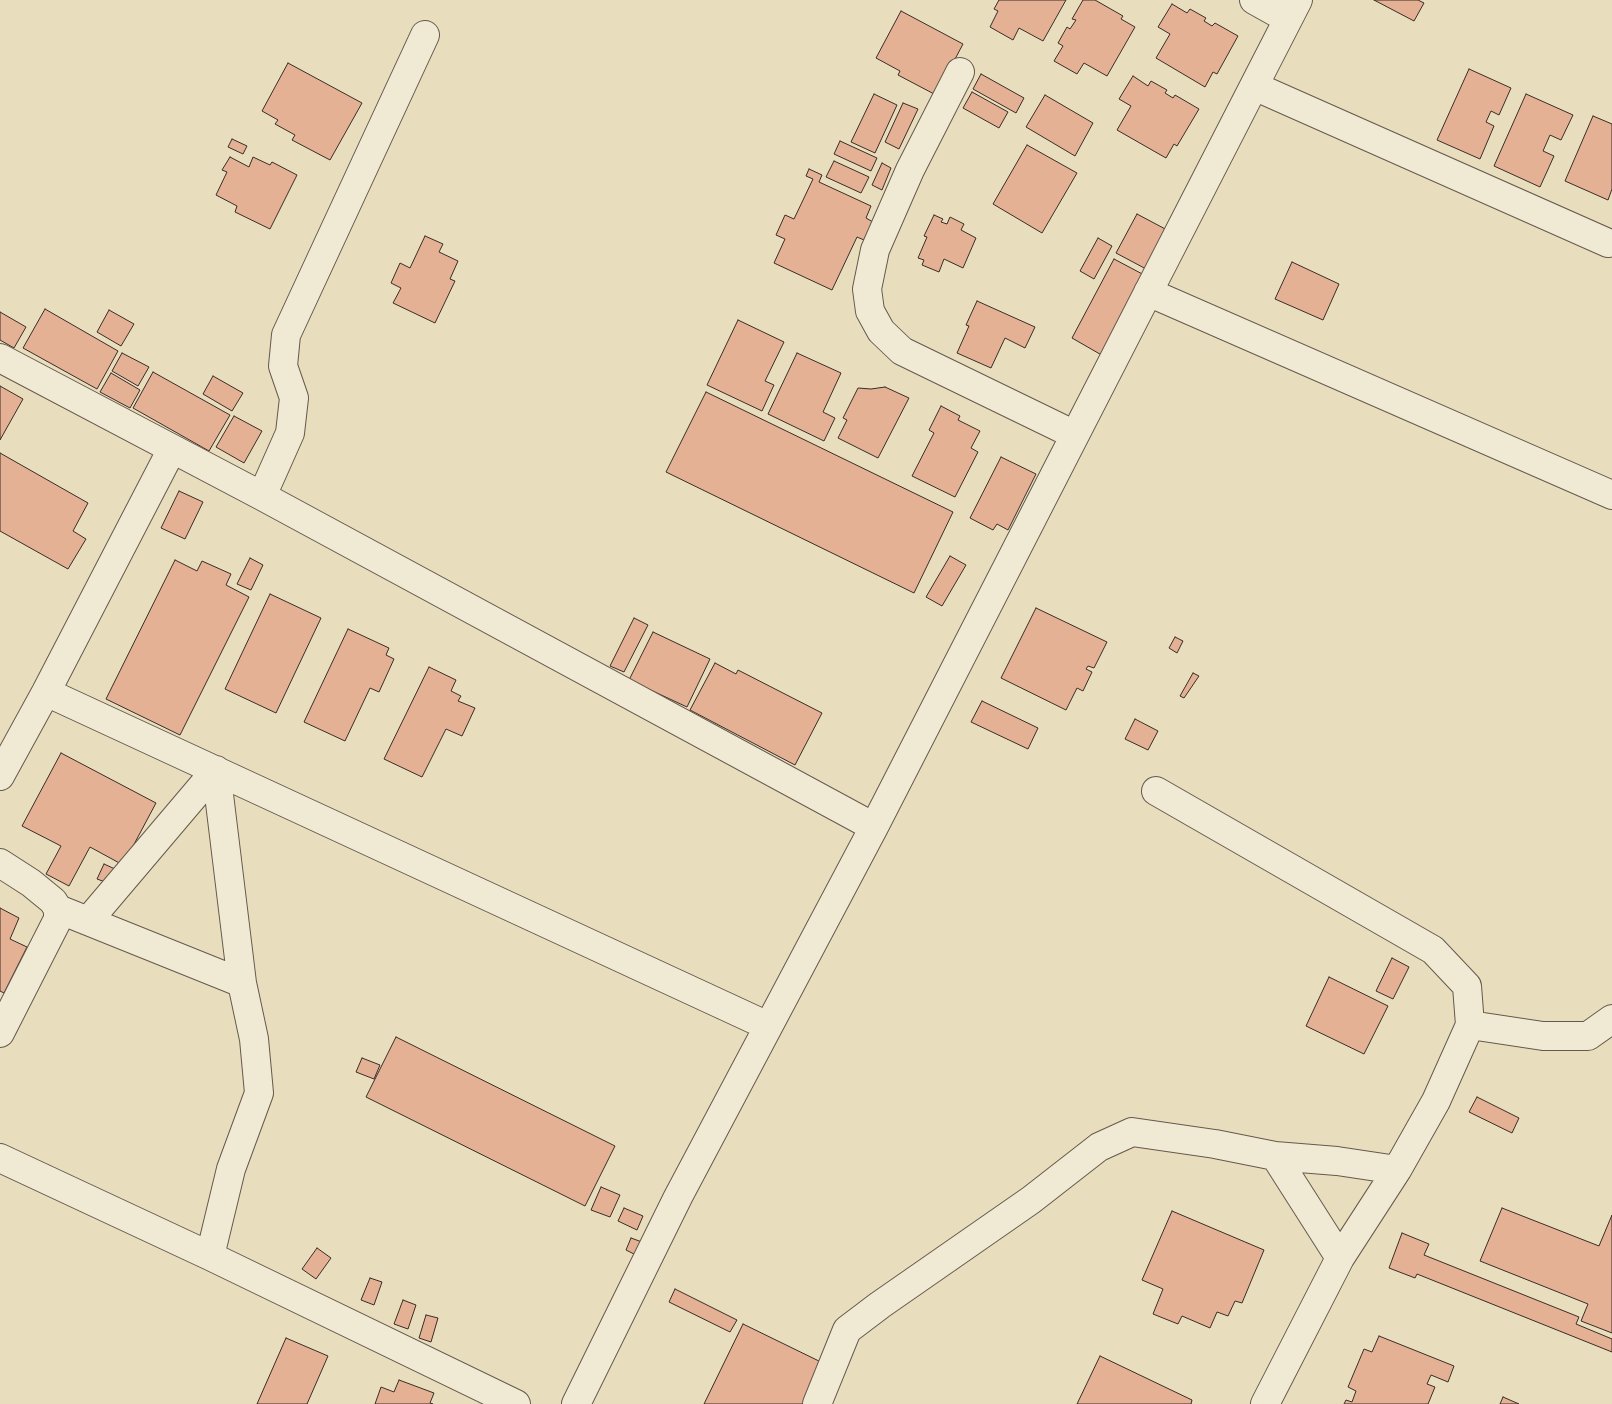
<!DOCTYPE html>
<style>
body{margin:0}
canvas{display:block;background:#e8debe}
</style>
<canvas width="1612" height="1404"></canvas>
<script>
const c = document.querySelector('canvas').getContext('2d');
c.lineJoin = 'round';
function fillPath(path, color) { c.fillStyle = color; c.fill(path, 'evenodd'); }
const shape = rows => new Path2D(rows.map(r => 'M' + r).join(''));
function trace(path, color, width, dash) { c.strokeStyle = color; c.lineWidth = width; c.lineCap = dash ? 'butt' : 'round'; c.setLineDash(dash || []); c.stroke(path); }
const building = shape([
 [999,0,1066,0,1043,41,1019,28,1013,40,990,27,998,11,994,9,999,0],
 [1083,0,1095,0,1123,16,1121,19,1135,27,1107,76,1084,63,1077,74,1054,61,1063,46,1058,43,1067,27,1070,29,1076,20,1072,19,1083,0],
 [1374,0,1418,0,1424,3,1414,21,1374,0],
 [1172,4,1187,13,1190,9,1206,18,1204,21,1212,26,1215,23,1238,36,1217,74,1213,72,1205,87,1156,58,1170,34,1158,27,1172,4],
 [901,11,963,44,936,95,898,75,900,71,876,58,901,11],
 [288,63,362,103,330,160,292,140,295,135,275,124,278,120,262,111,288,63],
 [1469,69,1511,88,1499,115,1491,111,1486,122,1494,126,1480,159,1437,140,1469,69],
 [981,74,1024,98,1016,113,973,89,981,74],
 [1133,76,1148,86,1151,81,1167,90,1165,93,1173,98,1175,95,1199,109,1177,146,1174,144,1166,158,1117,130,1131,106,1119,99,1133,76],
 [972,92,1008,112,999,128,963,108,972,92],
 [874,94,897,105,875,153,851,142,874,94],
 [1526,94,1573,115,1561,140,1550,135,1543,151,1554,156,1540,187,1494,166,1526,94],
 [1045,95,1093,123,1075,156,1026,127,1045,95],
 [903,103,918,109,899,149,885,142,903,103],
 [1593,116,1612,124,1612,189,1608,200,1565,181,1593,116],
 [232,139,247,146,243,154,228,147,232,139],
 [840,141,877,158,871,171,834,154,840,141],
 [1027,145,1077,173,1042,233,993,204,1027,145],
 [230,157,249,167,253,157,270,165,272,162,297,175,270,229,235,212,237,206,216,195,227,172,222,170,230,157],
 [834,161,869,177,861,193,826,177,834,161],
 [882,163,891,168,882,190,872,185,882,163],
 [809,169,822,175,819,182,871,206,866,218,873,222,864,240,857,237,832,290,774,263,785,239,776,235,785,215,794,219,813,179,806,176,809,169],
 [1137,214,1169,231,1148,270,1116,253,1137,214],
 [934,215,943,219,941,222,947,224,950,217,964,224,961,230,976,238,963,268,944,259,939,272,922,265,924,260,918,258,927,237,924,236,934,215],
 [425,236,443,244,439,252,458,261,450,279,455,281,435,323,393,303,401,288,391,283,400,263,410,268,425,236],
 [1098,238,1112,246,1094,279,1080,271,1098,238],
 [1114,259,1148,277,1105,357,1072,338,1114,259],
 [1292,262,1339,284,1323,320,1275,299,1292,262],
 [977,301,1035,327,1025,348,1005,338,991,368,957,353,969,326,966,325,977,301],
 [45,309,118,351,97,389,23,348,45,309],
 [109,310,134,324,121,346,97,332,109,310],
 [0,312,26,327,14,348,0,340,0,312],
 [738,320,784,342,765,381,774,385,762,411,707,385,738,320],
 [122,353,149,367,138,386,112,371,122,353],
 [797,353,841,373,823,412,835,418,824,441,768,414,797,353],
 [153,372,230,415,209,451,133,408,153,372],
 [111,373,140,390,130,408,100,392,111,373],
 [213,376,243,393,232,411,203,394,213,376],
 [0,386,23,399,0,440,0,386],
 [885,387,909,398,878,458,838,438,847,420,843,418,858,388,871,389,885,387],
 [706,392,953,512,914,593,666,472,706,392],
 [941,406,960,416,958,420,980,431,971,448,978,452,955,497,912,476,934,433,929,430,941,406],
 [234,416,262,431,244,463,216,447,234,416],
 [0,453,88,503,73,531,86,539,68,569,0,531,0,453],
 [1001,457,1036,474,1008,530,997,524,993,530,970,518,1001,457],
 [179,491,203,502,185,539,161,528,179,491],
 [950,556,966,565,942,606,926,597,950,556],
 [250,558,263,565,251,590,237,584,250,558],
 [175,560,197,571,202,561,231,574,226,585,249,597,180,735,106,699,175,560],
 [270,594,321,618,276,713,225,689,270,594],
 [1036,608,1107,642,1094,668,1088,666,1086,669,1092,672,1083,691,1077,688,1066,710,1001,678,1036,608],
 [634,618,648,625,624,672,610,666,634,618],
 [348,629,389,648,386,655,394,659,379,692,370,688,345,741,304,722,348,629],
 [653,632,710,659,687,707,629,680,653,632],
 [1175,637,1183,641,1177,653,1169,648,1175,637],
 [715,663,736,674,738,670,822,713,795,765,690,710,715,663],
 [429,667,456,680,451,691,461,696,458,701,475,708,462,736,446,729,422,777,384,759,429,667],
 [1193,673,1199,676,1184,698,1180,696,1193,673],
 [982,701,1038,728,1028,749,971,722,982,701],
 [1135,719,1158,731,1148,750,1125,739,1135,719],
 [61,753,156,803,123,865,90,847,69,886,46,874,61,846,22,826,61,753],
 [104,864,115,869,108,883,97,879,104,864],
 [0,908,19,918,10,939,27,947,4,993,0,991,0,908],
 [1392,958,1409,967,1393,999,1376,991,1392,958],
 [1329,977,1388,1006,1364,1054,1306,1026,1329,977],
 [396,1037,615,1146,585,1206,366,1097,396,1037],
 [362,1058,380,1065,374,1079,356,1072,362,1058],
 [1477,1097,1519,1118,1512,1133,1469,1112,1477,1097],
 [601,1187,620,1195,610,1217,591,1210,601,1187],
 [624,1208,643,1216,637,1230,618,1221,624,1208],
 [1502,1208,1599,1246,1612,1215,1612,1333,1581,1321,1588,1304,1480,1261,1502,1208],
 [1172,1211,1264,1250,1242,1303,1235,1301,1228,1316,1217,1312,1210,1328,1182,1316,1178,1324,1153,1314,1163,1289,1142,1280,1172,1211],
 [1402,1233,1429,1244,1424,1255,1579,1317,1576,1324,1612,1339,1612,1352,1417,1274,1415,1278,1389,1268,1402,1233],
 [631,1238,642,1242,636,1255,626,1250,631,1238],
 [317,1248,331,1258,316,1279,302,1269,317,1248],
 [370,1278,382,1282,374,1305,361,1300,370,1278],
 [675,1289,737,1320,730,1332,669,1302,675,1289],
 [403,1300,416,1305,408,1329,394,1324,403,1300],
 [426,1315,438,1318,431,1342,419,1338,426,1315],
 [743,1324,823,1363,803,1404,704,1404,743,1324],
 [1379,1336,1454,1366,1448,1382,1431,1375,1427,1384,1435,1387,1428,1404,1344,1404,1346,1400,1352,1402,1356,1391,1348,1387,1364,1349,1372,1352,1379,1336],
 [286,1338,328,1356,307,1404,257,1404,286,1338],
 [1100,1356,1192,1400,1191,1404,1077,1404,1100,1356],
 [399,1380,434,1393,430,1403,433,1404,375,1404,381,1387,394,1392,399,1380],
 [1503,1397,1519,1404,1500,1404,1503,1397]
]);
fillPath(building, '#e4b195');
trace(building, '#3a2d27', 1);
const street = shape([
 [1254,0,1288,19],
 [960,72,910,170,875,250,867,289,870,311,881,331,902,351,1075,435],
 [1254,86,1608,243],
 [1148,292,1612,495],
 [0,358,262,496,874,827],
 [262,496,290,433,294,398,283,366,286,335,425,35],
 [46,692,768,1026],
 [0,776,46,692,172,449],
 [1156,791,1433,950,1467,986,1470,1025,1436,1101,1397,1170,1340,1258,1265,1404],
 [0,863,31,883,53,901,58,909,242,983],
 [88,921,216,770],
 [1470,1025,1543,1036,1588,1036,1612,1019],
 [0,1033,58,919,58,909],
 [1275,1156,1340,1258],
 [0,1158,210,1256,516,1404],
 [210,1256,231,1169,259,1093,254,1039,242,983,216,770],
 [576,1404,678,1197,874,827,1298,0],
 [817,1404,847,1330,880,1305,1031,1200,1099,1147,1132,1132,1215,1144,1275,1156,1337,1161,1397,1170]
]);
trace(street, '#66594d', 30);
trace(street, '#f0ead5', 28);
</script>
